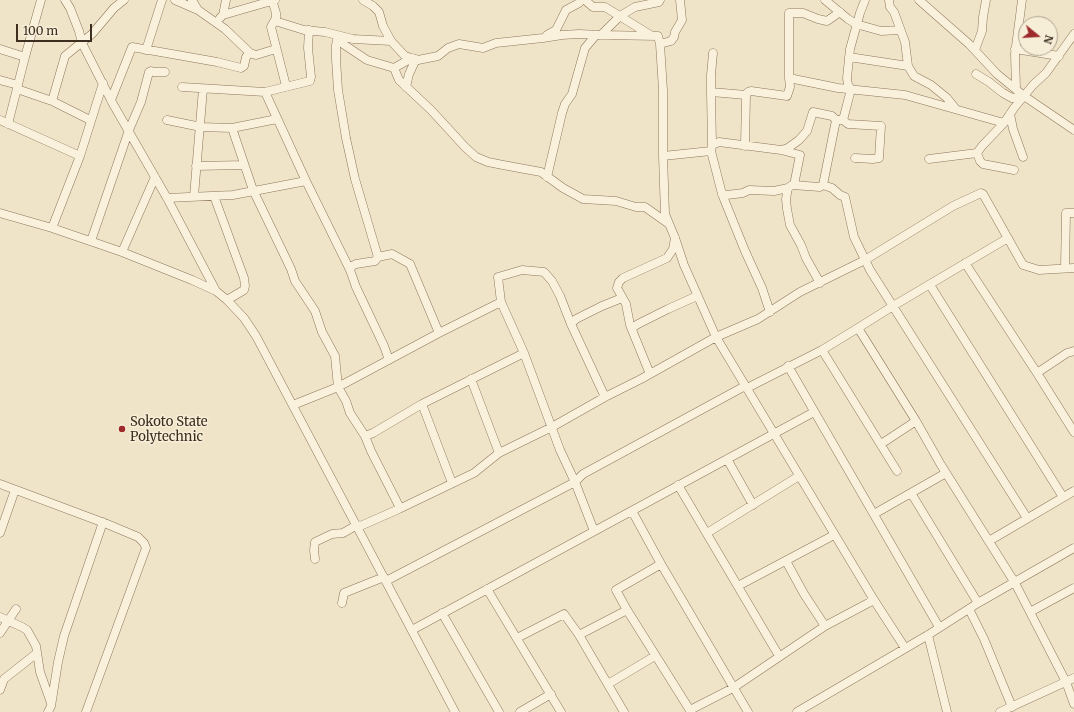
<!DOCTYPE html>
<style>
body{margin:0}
#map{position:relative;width:1074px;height:712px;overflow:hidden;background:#f0e4c8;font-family:Merriweather,serif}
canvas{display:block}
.north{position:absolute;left:1018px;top:16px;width:40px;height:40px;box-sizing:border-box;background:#f7eed8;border:1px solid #ada18e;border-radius:50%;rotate:108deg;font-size:11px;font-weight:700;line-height:16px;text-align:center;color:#3d2e20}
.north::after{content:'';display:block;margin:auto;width:14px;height:18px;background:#9e2a2b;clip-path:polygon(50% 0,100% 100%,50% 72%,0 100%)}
.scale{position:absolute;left:16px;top:24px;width:76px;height:18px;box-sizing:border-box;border:2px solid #3d2e20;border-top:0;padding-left:5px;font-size:12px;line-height:14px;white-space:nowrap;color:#3d2e20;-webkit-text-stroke:3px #f7eed8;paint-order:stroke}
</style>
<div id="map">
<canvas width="1074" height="712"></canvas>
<div class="north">N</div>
<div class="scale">100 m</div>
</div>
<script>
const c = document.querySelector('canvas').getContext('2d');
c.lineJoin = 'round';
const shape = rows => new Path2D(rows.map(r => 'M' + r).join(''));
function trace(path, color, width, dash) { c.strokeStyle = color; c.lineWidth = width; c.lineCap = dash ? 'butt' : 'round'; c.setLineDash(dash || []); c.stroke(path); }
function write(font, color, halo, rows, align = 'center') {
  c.font = font + ' Merriweather,serif'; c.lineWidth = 3; c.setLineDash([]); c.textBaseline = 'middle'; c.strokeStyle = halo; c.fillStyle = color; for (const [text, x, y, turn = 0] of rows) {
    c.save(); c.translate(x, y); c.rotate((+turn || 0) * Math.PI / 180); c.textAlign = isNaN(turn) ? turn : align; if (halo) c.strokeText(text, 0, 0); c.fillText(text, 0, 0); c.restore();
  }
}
const minor = shape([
 [65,0,70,8,79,31,82,43,113,104,167,198,216,291],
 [175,0,198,10],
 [192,0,198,10,225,29,250,53,256,55,276,49],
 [272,0,276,13,276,18,271,27,286,86],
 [363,0,373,6,379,12,383,26,391,41,405,56,418,60,438,56,448,48,459,44,483,48,496,43,543,38,562,35,579,34,601,35,658,36,660,44,671,41,674,37,675,32,682,20,680,0],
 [585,0,593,7,605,7,652,36],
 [825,0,848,19,856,24,881,31,900,30],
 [865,0,860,13,850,49,847,78,848,85,851,89,849,97,843,120,836,120,823,185,832,188,840,195,845,197,854,237,870,270,1027,518],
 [889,0,890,7,894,12,905,42,908,66,914,76,931,85,947,98,955,108],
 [919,0,969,44,997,74,1024,96,1074,130],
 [840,12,827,21,818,19,803,13,789,13,789,78,838,88,905,95,1004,123],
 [223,15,275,0],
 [220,18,223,15,226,0],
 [275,21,304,30,325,32,353,39,391,41],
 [547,35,556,30,566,10,579,3,581,0],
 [601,35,620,16,635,7,659,2,660,0],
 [338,37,336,45,336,59,338,90,346,138,355,179,378,257],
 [337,40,367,60,394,68,399,80,431,110,465,147,476,157,488,162,503,165,541,172,563,188,583,199,616,201,636,207,645,207,669,224],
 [660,44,663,90,663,156,665,214,675,238,684,265,716,337,874,600,905,648],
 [0,49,25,57],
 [1015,49,1059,56],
 [146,50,162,0],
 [975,50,982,31,983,17,986,0],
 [849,57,908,66],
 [394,68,412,58],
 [976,74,989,82,1003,93,1012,98,1024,96],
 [0,80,18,85],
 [182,87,265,92,310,81,311,77,308,48,309,30],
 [406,87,409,74,416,59],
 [17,89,52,101,90,120],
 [1016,89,1015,54,1022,0],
 [265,92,306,181,350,270],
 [711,92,711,75,713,53],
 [111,100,132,47,217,62,241,68,244,66,246,57,250,53],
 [52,101,65,56,92,34,114,8,124,0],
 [1010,114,1013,129,1023,157],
 [0,120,80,156],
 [167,120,201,127,232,128,277,119],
 [843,120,848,124,881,126,879,158,873,159,855,158],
 [8,124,25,57,41,0],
 [232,128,253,190,291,269,295,281,315,311,322,332,335,356,338,387,346,401,350,413,365,436,371,451,400,508],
 [712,145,711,92,746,95],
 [745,146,746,95,748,92,751,91,787,96,790,87,789,78],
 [781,150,788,148,799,140,807,131,813,112,832,116,836,120],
 [711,151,712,145,719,142,781,150,800,155,794,185],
 [977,153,980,161,983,164,1014,170],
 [663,156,711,151,722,194,745,251,762,288,770,312],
 [929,159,977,153,982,146,1004,123,1014,108,1033,85,1046,73,1074,34],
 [196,166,244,165],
 [547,177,562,113,565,104,572,94,585,48,596,35],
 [722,194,727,195,743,193,749,190,774,191,788,188],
 [194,196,203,89],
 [214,196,244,278,245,286,244,290,227,300],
 [167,198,233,195,306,181],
 [0,213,52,228,122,252,192,280,216,291,227,300,244,318,256,336,455,712],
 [52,228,80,156,103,83],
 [91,241,129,130,141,102,149,72,151,71,154,72,165,72],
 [122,252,155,177],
 [965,263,1037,373,1074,432],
 [1065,267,1066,213,1074,213],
 [820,283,806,258,801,245,790,225,787,209,786,199,788,188,792,185,820,187,823,185],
 [930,285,1063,497],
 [501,302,524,353,560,450,575,482,594,531],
 [571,324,576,319,602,306,622,298],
 [632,328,638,324,668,309,697,296],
 [858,328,916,421,941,465,1015,583,1066,682,1074,704],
 [822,350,897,471],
 [389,360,384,346,356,287,350,270,352,266,356,264,375,261,378,257,392,254,410,264,439,333],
 [788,366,939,627],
 [1037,373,1067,353,1074,351],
 [650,374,630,325,626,304,617,288,619,282,623,278,667,258,673,249,675,238],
 [471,379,499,453],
 [747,388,822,350,858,328,893,306,1008,238],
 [422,404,452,483],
 [293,405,338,387,439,333,501,302,498,277,522,270,544,272,552,281,560,296,571,324,605,397],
 [365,436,373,433,422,404,524,353],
 [881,444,916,421],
 [727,459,753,505],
 [0,484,107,524,138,537,144,543,146,548,86,712],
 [678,485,779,656],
 [911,493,978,603],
 [632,511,661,564,748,712],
 [874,514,946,473],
 [358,527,399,509,474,473,499,453,552,427,605,397,641,379,716,337,758,319,800,292,865,260,953,206,981,193,983,194,1023,265,1039,270,1074,268],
 [0,533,15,490],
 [707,533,799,476],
 [989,541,1074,491],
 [315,559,314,550,315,542,332,534,343,533,357,525],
 [786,561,804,594,825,626],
 [386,581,575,482,583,474,745,386],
 [738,586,834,535],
 [487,589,561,712],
 [342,603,344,593,384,577],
 [969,609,984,639,1012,707],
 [627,610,691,712],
 [1030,612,1074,588],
 [442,613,499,712],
 [0,617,22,627,27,630,36,646,40,672,51,703],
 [412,630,814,412],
 [0,633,16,609],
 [579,635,627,610,616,590,661,564],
 [928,635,947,712],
 [517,638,564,614,579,635,624,712],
 [608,684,655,656],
 [0,690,4,679,37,653],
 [690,710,733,688,825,626,874,600],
 [48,712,51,706,58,662,64,636,103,522],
 [520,712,551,694],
 [797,712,928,635,978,603,1074,548],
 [1000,712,1074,678]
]);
trace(minor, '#8d765c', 9);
trace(minor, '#faf1dc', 8);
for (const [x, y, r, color] of [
 [122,429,4,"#9e2a2b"]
]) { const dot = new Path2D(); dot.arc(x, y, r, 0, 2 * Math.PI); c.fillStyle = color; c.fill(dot); trace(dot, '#f7eed8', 1.5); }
write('13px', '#3d2e20', '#f7eed8', [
 ["Sokoto State",130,422],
 ["Polytechnic",130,437]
], 'left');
</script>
